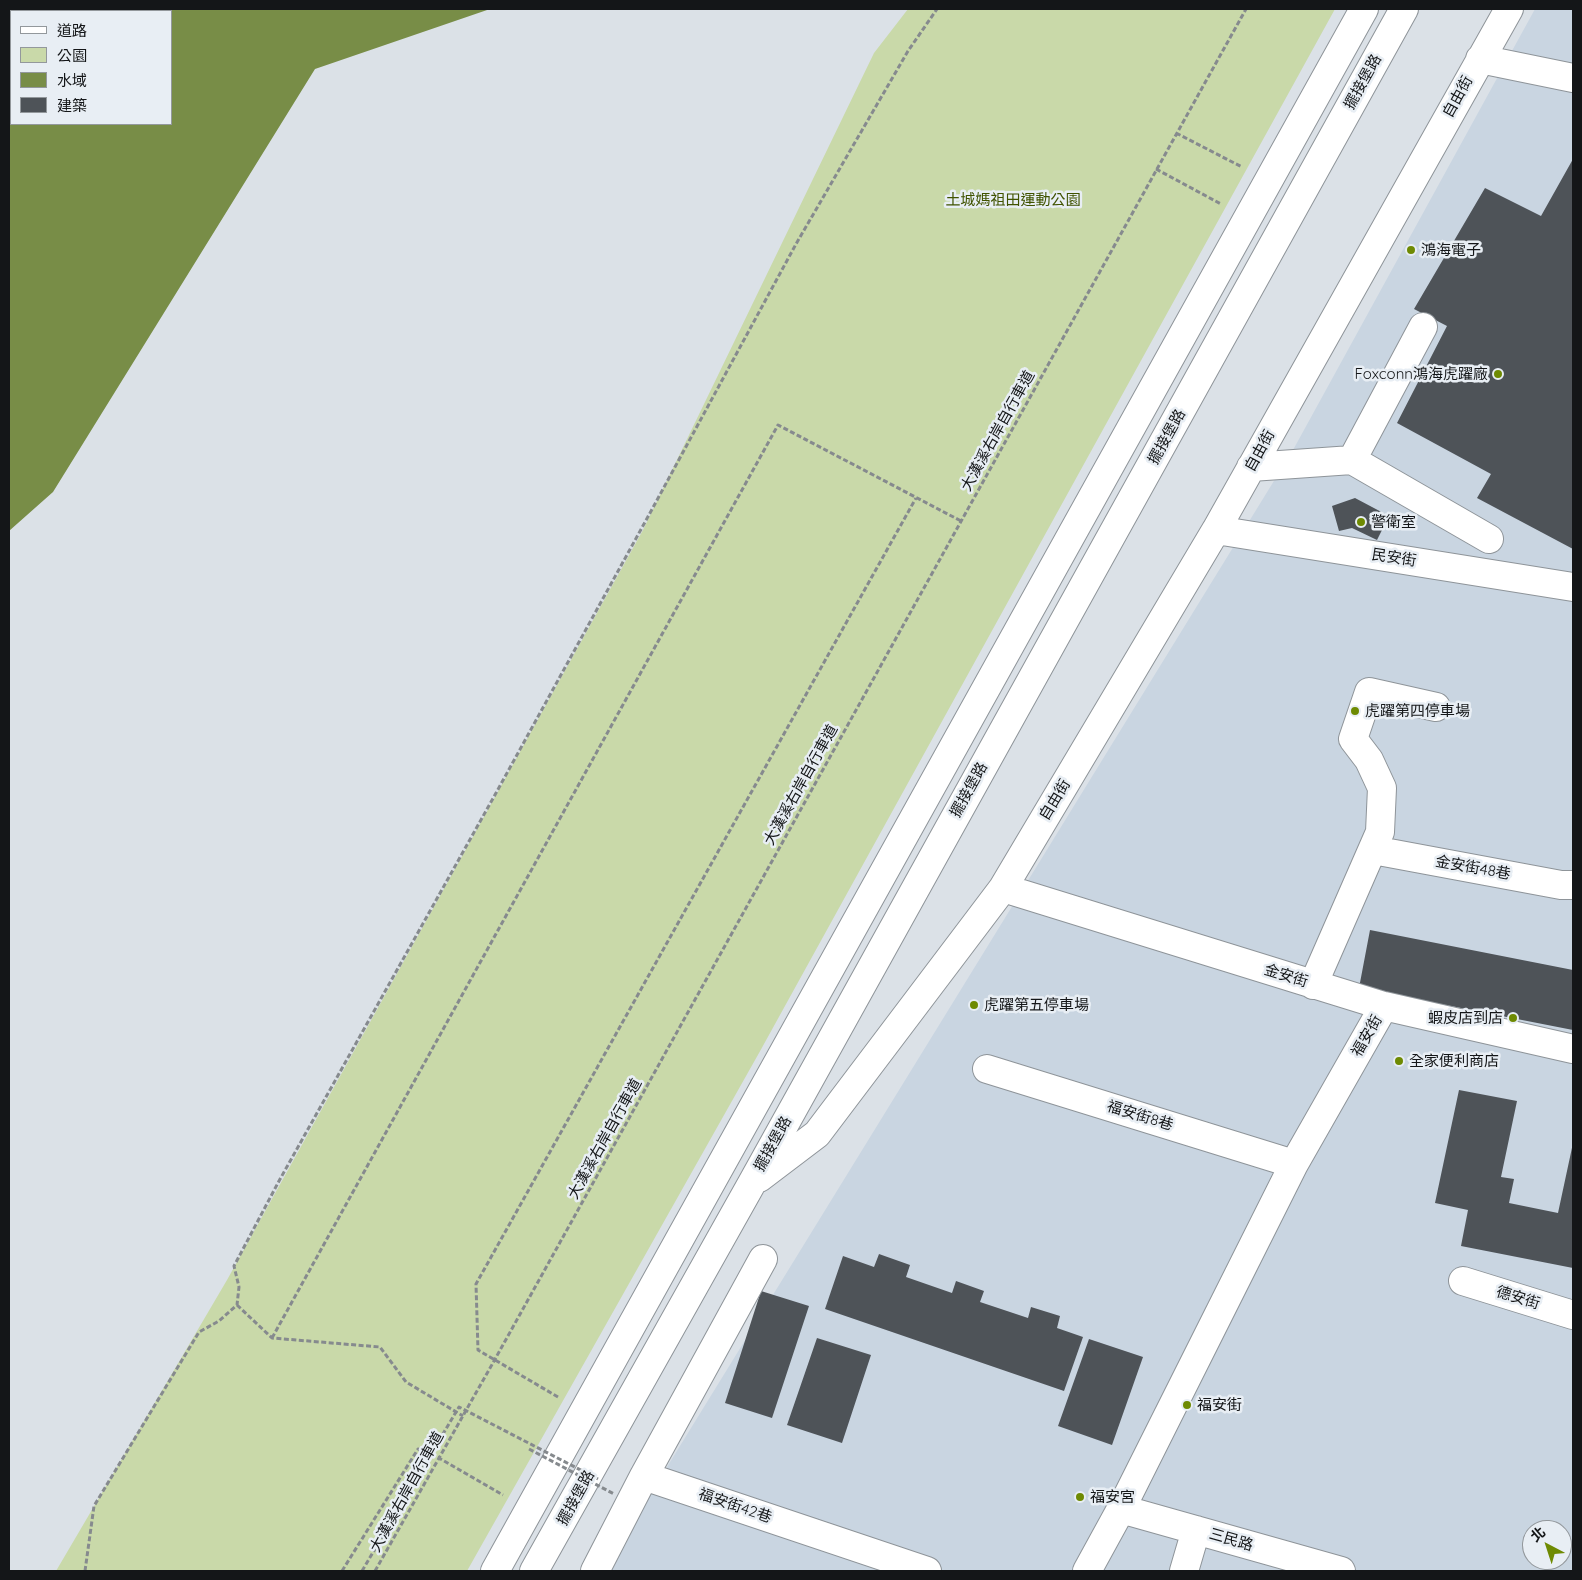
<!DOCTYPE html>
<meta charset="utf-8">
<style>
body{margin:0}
#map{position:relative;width:1582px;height:1580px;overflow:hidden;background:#dbe1e7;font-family:Quicksand,"Noto Sans TC",sans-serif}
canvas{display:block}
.frame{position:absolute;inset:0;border:10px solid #141618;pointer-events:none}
.legend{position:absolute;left:10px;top:10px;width:162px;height:115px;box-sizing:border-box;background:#e8eef4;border:1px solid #93989c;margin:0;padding:6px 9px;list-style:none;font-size:15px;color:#141618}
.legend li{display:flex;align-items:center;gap:10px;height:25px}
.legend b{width:25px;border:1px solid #93989c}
.north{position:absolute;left:1522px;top:1520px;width:50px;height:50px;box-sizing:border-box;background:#e8eef4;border:1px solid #93989c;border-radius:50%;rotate:320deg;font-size:14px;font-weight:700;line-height:20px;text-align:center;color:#141618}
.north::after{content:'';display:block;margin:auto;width:18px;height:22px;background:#6e8a02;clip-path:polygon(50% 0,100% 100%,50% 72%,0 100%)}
</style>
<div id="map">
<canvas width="1582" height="1580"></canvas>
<div class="frame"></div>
<ul class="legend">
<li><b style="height:6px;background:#fff"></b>道路</li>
<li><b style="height:14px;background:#c9d9a9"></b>公園</li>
<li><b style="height:14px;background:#788d47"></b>水域</li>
<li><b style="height:14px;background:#4e5358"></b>建築</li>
</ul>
<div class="north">北</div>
</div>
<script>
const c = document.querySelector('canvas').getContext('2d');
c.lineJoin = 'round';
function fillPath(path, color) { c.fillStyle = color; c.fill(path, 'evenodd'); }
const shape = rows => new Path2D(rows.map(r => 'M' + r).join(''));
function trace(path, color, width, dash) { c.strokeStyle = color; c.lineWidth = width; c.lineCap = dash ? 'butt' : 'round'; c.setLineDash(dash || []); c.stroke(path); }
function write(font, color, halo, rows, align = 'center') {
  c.font = font + ' Quicksand,"Noto Sans TC",sans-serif'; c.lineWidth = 5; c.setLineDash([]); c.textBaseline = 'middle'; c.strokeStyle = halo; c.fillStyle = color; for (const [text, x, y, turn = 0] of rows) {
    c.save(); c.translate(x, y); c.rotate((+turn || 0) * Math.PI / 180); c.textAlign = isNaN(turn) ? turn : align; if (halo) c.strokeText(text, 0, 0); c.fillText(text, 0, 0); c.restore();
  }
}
fillPath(shape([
 [1535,9,1573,9,1573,1571,603,1571,1293,450],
 [1532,1530,1562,1530,1562,1560,1532,1560]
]), '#c9d5e1');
fillPath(shape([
 [908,9,1335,9,759,1053,467,1571,56,1571,227,1280,643,530,874,53]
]), '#c9d9a9');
fillPath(shape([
 [9,9,490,9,315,69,53,492,9,531],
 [11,11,171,11,171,124,11,124]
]), '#788d47');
fillPath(shape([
 [1573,159,1573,549,1477,498,1491,474,1397,423,1447,326,1414,309,1485,188,1541,216],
 [1355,498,1389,516,1377,540,1352,528,1339,531,1332,506],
 [1370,930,1573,970,1573,1030,1359,988],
 [1459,1090,1517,1101,1501,1177,1514,1179,1509,1203,1558,1213,1573,1143,1573,1268,1461,1246,1468,1210,1435,1203],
 [879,1254,910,1265,906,1277,952,1293,956,1281,984,1291,980,1302,1028,1318,1031,1307,1060,1316,1057,1328,1083,1337,1064,1391,825,1309,843,1256,874,1267],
 [761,1291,809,1306,772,1418,725,1403],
 [817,1338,871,1355,842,1443,787,1425],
 [1089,1339,1143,1357,1112,1445,1058,1426]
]), '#4e5358');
const minor = shape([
 [1480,59,1573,78],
 [1352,460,1423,327],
 [1251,467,1352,460,1489,539],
 [1216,530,1573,587],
 [1373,850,1561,885,1573,885],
 [1003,888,1384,1006,1573,1049],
 [1313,985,1380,832,1382,788,1369,760,1353,739,1369,692,1436,707],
 [987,1069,1294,1164],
 [759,1178,817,1134,1003,888,1216,530,1509,9],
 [1463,1281,1573,1315],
 [644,1476,763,1259],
 [1121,1509,1341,1571],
 [495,1571,1364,9],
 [534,1571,752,1183,1404,9],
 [595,1571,644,1476,927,1571],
 [1087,1571,1121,1509,1294,1164,1384,1006],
 [1184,1571,1196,1530]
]);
trace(minor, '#8e9499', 30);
trace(shape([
 [1176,133,1242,167],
 [1156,169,1221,204],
 [237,1305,272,1338,380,1347,406,1382,463,1416],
 [272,1338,778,425,961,521],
 [558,1397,478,1350,476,1284,916,498],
 [85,1571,94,1506,199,1332,219,1321,237,1305,239,1287,234,1266,279,1181,496,793,650,513,796,244,908,51,937,9],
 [342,1571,418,1449,439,1458,503,1495],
 [362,1571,431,1454],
 [375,1571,494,1361,1246,9]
]), '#868a8e', 3, [5, 2.5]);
trace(minor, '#fff', 28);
trace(shape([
 [529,1449,614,1494],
 [431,1454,459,1407,598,1479]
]), '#868a8e', 3, [5, 2.5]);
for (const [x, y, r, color] of [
 [1411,250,5,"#6e8a02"],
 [1498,374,5,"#6e8a02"],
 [1361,522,5,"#6e8a02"],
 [1355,711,5,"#6e8a02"],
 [974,1005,5,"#6e8a02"],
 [1513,1018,5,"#6e8a02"],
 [1399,1061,5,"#6e8a02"],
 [1187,1405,5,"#6e8a02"],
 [1080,1497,5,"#6e8a02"]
]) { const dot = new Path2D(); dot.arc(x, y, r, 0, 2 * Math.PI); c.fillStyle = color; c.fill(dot); trace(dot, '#e8eef4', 2); }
write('15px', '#141618', '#e8eef4', [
 ["擺接堡路",1363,82,-61],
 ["自由街",1458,97,-61],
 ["大漢溪右岸自行車道",998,431,-61],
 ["擺接堡路",1167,437,-61],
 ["自由街",1260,451,-61],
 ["民安街",1394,558,9],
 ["大漢溪右岸自行車道",801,785,-61],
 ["擺接堡路",969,790,-61],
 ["自由街",1055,800,-59],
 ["金安街48巷",1473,868,10],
 ["金安街",1286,976,17],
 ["福安街",1367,1036,-60],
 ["福安街8巷",1140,1116,17],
 ["大漢溪右岸自行車道",605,1139,-61],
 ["擺接堡路",773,1144,-61],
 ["德安街",1518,1298,17],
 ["大漢溪右岸自行車道",407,1492,-61],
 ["擺接堡路",576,1498,-61],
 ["福安街42巷",735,1506,19],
 ["三民路",1231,1540,16]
]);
write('15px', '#405300', '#e8eef4', [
 ["土城媽祖田運動公園",1013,200]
]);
write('15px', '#141618', '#e8eef4', [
 ["鴻海電子",1421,250],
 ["Foxconn鴻海虎躍廠",1488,374,"right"],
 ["警衛室",1371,522],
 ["虎躍第四停車場",1365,711],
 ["虎躍第五停車場",984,1005],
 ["蝦皮店到店",1503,1018,"right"],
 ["全家便利商店",1409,1061],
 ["福安街",1197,1405],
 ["福安宮",1090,1497]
], 'left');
</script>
